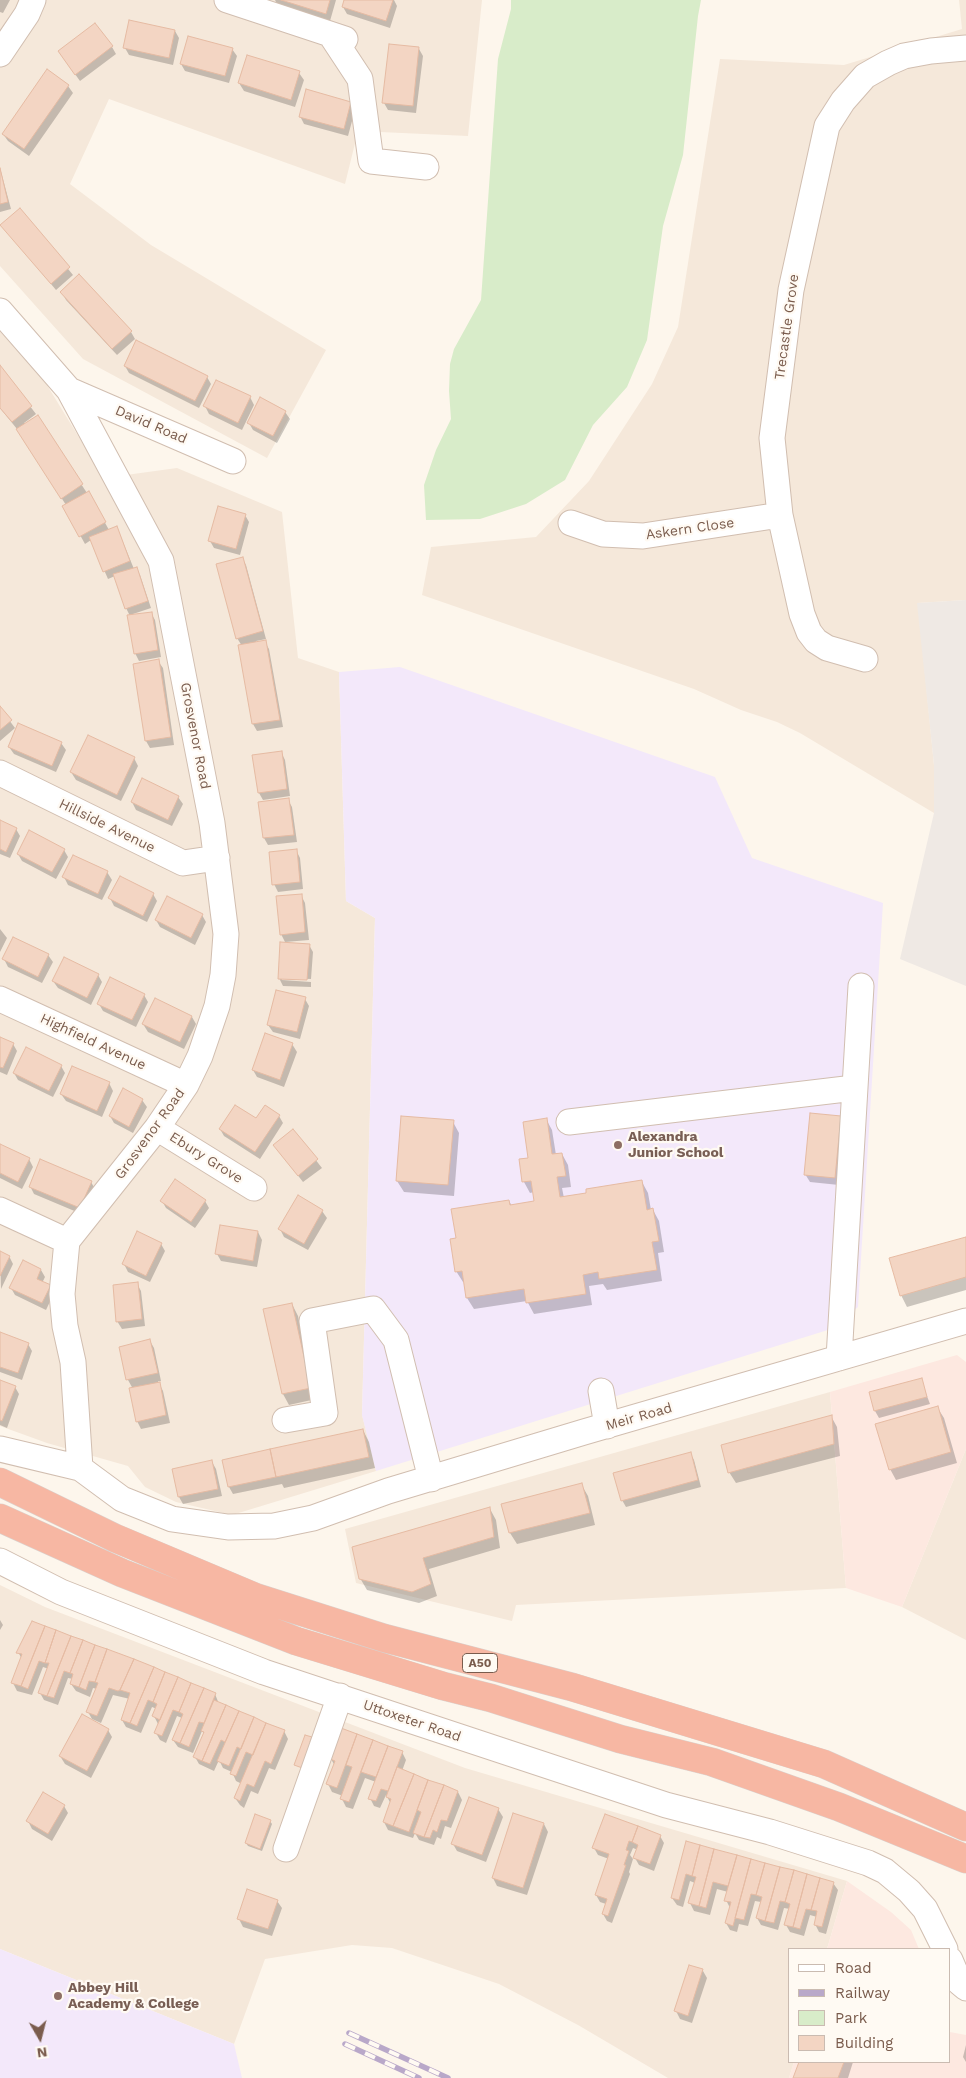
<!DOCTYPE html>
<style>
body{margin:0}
#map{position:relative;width:966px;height:2078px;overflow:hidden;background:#fdf6ec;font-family:"Work Sans",sans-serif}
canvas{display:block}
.legend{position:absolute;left:788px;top:1948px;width:162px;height:115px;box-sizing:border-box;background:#fffaf3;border:1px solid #cabbb1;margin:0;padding:6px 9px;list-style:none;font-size:15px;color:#7a5c4d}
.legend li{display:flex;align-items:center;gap:10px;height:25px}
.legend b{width:25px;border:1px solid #cabbb1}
.north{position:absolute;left:15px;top:2013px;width:50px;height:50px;-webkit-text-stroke:4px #fffaf3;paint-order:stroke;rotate:172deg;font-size:14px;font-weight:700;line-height:20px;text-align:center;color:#7a5c4d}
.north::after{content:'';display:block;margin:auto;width:18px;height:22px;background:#7a5c4d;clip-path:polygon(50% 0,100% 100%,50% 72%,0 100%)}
</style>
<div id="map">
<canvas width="966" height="2078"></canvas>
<ul class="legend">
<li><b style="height:6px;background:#fff"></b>Road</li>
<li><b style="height:6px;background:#b9a8c9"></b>Railway</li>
<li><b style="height:14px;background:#d8ecc9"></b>Park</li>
<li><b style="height:14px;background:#f3d5c3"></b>Building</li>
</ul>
<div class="north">N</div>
</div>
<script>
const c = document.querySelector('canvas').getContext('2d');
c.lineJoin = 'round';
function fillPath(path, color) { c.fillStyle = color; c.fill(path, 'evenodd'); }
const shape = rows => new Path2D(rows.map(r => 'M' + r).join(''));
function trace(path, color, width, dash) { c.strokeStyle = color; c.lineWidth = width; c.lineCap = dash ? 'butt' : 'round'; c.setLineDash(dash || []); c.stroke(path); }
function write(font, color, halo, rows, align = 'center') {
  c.font = font + ' "Work Sans",sans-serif'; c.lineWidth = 4.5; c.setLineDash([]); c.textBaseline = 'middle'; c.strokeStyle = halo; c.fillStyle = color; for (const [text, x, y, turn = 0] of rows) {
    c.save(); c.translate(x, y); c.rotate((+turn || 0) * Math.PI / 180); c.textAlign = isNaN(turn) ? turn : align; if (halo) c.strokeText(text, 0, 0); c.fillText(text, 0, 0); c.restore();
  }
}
fillPath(shape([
 [0,0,482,0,468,136,358,131,345,184,109,99,70,184,151,245,326,350,267,458,83,359,0,266],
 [959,0,966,0,966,600,918,603,934,765,934,813,800,733,777,722,741,710,694,689,422,595,431,547,536,537,589,481,652,384,678,327,720,59,844,65,962,29],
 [0,329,42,377,104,478,177,468,282,512,298,658,339,672,346,901,375,918,362,1415,376,1471,232,1515,176,1502,145,1487,128,1466,47,1443,0,1426],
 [830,1392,846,1588,516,1605,512,1621,356,1583,345,1529],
 [966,1449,966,1640,902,1607],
 [0,1585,45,1607,465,1768,847,1881,827,1949,790,1949,790,2062,794,2062,789,2078,668,2078,578,2025,499,1984,392,1948,352,1945,265,1959,234,2044,0,1949]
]), '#f5e8da');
fillPath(shape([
 [957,1355,966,1362,966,1449,902,1607,846,1588,830,1392],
 [847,1881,891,1912,911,1930,919,1949,827,1949],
 [950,2032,966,2035,966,2078,789,2078,794,2062,950,2062]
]), '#fde8e0');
fillPath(shape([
 [966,600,966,986,900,959,934,813,934,765,917,603]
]), '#efe9e4');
fillPath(shape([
 [400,667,715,777,752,858,883,903,858,1307,831,1329,376,1471,362,1415,375,918,346,901,339,672],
 [0,1949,234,2044,242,2078,0,2078]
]), '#f3e8fa');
fillPath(shape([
 [511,0,701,0,698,16,683,155,663,226,647,340,627,387,593,425,565,480,526,504,480,519,426,520,424,485,436,450,451,419,449,391,450,364,454,349,481,300,498,59,511,9]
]), '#d8ecc9');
fillPath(shape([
 [0,0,10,0,3,13,0,12],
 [275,0,336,0,330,21,277,4],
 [345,0,394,0,397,6,390,28,347,14,343,7],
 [175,31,179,38,173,65,129,55,125,48],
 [112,47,116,54,80,81,59,52],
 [232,49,237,56,229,83,185,71,181,64],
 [419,49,423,56,416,113,388,110,384,103],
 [299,73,304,80,295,107,244,91,239,83],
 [68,86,73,93,29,156,8,141,3,134],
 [351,103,355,110,348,136,304,124,300,116],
 [0,168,11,209,0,212],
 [20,210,73,275,56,290,2,225],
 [62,292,131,332,135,339,117,355,66,300],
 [125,366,207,377,211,384,199,408,129,373],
 [0,367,36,414,24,423,25,425,37,417,87,493,88,492,109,530,116,527,120,535,134,569,136,568,140,575,151,608,133,614,134,616,151,613,155,620,161,657,139,661,135,653,130,616,126,608,115,576,108,579,91,540,85,544,64,506,66,505,17,429,0,408],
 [250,397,254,405,242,430,209,414,205,406],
 [285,412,290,419,277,443,253,430,249,423],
 [245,515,249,522,240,555,214,548,210,541],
 [242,558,246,565,266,639,256,641,256,643,265,642,269,649,283,727,257,731,253,724,239,646,242,646,237,638],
 [158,661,163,668,174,745,150,748,146,741,134,665],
 [0,708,15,728,0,741],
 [61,743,66,750,56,772,14,754,9,747],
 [281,752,285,760,290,796,263,800,259,793],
 [134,758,138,766,121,801,76,780,71,772],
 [178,797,183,804,172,826,136,810,132,802],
 [288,800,292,807,297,842,268,845,264,838,259,803],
 [0,821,16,829,20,836,10,858,0,854],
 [64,850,68,857,56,879,22,861,18,854],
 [296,850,300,858,303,889,278,892,274,884],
 [107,872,112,880,102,900,68,885,64,877],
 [153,894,157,901,147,922,114,906,110,898],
 [301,895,305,903,309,940,285,942,281,934],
 [202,915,206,922,195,945,160,927,156,920],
 [0,929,7,938,0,952],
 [309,945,313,952,311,979,282,978,282,980,311,982,311,987,283,986,279,978],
 [48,955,53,962,42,983,8,967,4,959],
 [98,975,102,982,91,1005,58,988,53,981],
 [144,995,148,1002,136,1027,103,1011,99,1004],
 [305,999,309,1006,300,1039,273,1032,268,1025],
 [192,1017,196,1024,184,1049,148,1032,143,1024],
 [0,1039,13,1044,17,1051,7,1075,0,1072],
 [292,1044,297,1052,284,1087,257,1077,253,1070],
 [61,1066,65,1073,53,1097,18,1080,14,1073],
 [109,1083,113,1091,102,1117,66,1101,61,1094],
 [142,1100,147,1107,133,1133,114,1123,110,1116],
 [279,1116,283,1123,260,1159,224,1136,220,1129],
 [840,1117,845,1125,839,1185,810,1182,805,1174],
 [546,1119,552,1130,556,1155,562,1154,568,1165,571,1187,562,1188,564,1198,642,1182,648,1193,651,1210,653,1210,659,1221,664,1252,658,1253,662,1281,607,1290,603,1284,589,1286,592,1305,534,1314,527,1301,474,1309,467,1298,465,1282,463,1282,456,1271,457,1239,509,1201,512,1206,536,1202,534,1192,530,1193,524,1182,530,1159],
 [453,1122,459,1133,454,1196,404,1192,397,1181],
 [293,1131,322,1168,303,1182,275,1146],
 [0,1145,29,1159,33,1167,22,1189,0,1178],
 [91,1182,95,1189,84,1215,34,1194,30,1186],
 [162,1201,205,1201,209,1208,195,1228,166,1208],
 [322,1211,327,1218,308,1250,284,1237,280,1229],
 [258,1232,262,1240,257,1267,221,1261,217,1254],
 [966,1238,966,1290,907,1307,901,1295],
 [161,1244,165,1251,150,1282,128,1272,124,1264],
 [0,1252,9,1256,13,1264,1,1289],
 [41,1270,45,1277,42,1283,50,1286,54,1293,46,1310,15,1295,11,1288],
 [137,1284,141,1291,145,1326,122,1329,117,1321],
 [292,1304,298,1316,316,1399,289,1405,283,1394,265,1310],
 [0,1334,28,1344,32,1351,22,1380,0,1372],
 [150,1341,154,1348,161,1381,158,1381,163,1391,170,1423,141,1429,137,1421,133,1389,128,1380,120,1348],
 [921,1380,930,1404,879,1418,875,1411],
 [0,1381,15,1387,19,1394,7,1428,0,1425],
 [937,1407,944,1418,957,1463,896,1480,890,1469],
 [831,1416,837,1427,840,1456,736,1483,729,1472],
 [363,1430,369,1442,375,1468,284,1488,282,1484,233,1494,229,1487,223,1461],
 [690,1453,694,1460,701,1487,626,1507,622,1500],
 [212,1462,216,1469,222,1496,183,1504,179,1497,173,1470],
 [581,1484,588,1496,595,1525,517,1544,510,1533,503,1504],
 [490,1509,496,1520,500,1548,429,1569,437,1596,419,1603,367,1590,360,1578],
 [0,1620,3,1625,0,1630],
 [18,1652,215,1694,219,1704,284,1731,288,1739,275,1770,269,1768,258,1794,251,1791,244,1808,240,1805,235,1798,242,1784,236,1781,232,1772,223,1768,219,1760,214,1771,199,1764,195,1757,204,1734,202,1731,193,1753,178,1747,173,1740,182,1718,177,1716,166,1743,160,1740,156,1733,158,1724,154,1716,157,1709,152,1707,141,1733,126,1727,122,1720,130,1699,113,1695,101,1723,92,1719,88,1712,97,1689,93,1688,90,1697,76,1691,71,1684,73,1679,68,1678,58,1705,44,1700,40,1693,49,1669,43,1667,32,1695,17,1691,13,1683,22,1659],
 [108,1730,112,1737,91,1778,65,1764,60,1756],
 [342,1730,402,1752,406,1760,402,1771,458,1792,462,1800,451,1828,445,1826,441,1839,437,1837,434,1845,419,1840,415,1833,413,1838,388,1830,384,1822,391,1804,386,1795,380,1808,374,1806,370,1798,376,1782,365,1778,353,1809,346,1807,342,1799,343,1796,332,1792,328,1784,335,1766,331,1759],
 [64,1806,68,1813,52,1841,32,1829,28,1821],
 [498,1809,503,1817,486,1862,457,1851,453,1844],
 [605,1816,660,1836,664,1843,654,1871,639,1865,635,1858,638,1850,633,1848,630,1855,633,1859,629,1872,630,1874,612,1923,607,1921,603,1914,606,1904,600,1902,596,1895,609,1859,598,1855,594,1848],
 [270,1821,272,1824,262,1851,248,1846,246,1843],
 [544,1824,548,1832,527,1895,497,1886,493,1878],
 [687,1843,833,1883,838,1890,826,1934,819,1932,815,1924,817,1917,810,1915,804,1936,790,1932,786,1925,790,1909,784,1908,778,1930,761,1925,757,1918,761,1902,755,1901,748,1926,739,1924,737,1932,730,1930,726,1923,730,1908,726,1900,728,1892,717,1889,710,1915,694,1911,690,1903,695,1883,690,1881,683,1907,677,1905,672,1898],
 [277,1901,282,1908,272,1936,243,1927,239,1919],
 [690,1967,703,1971,707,1978,692,2023,680,2019,676,2011],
 [966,2045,966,2062,963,2057],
 [800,2062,853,2062,848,2078,795,2078]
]), '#0003');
const building = shape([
 [281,0,330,0,326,14,281,0],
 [344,0,393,0,386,21,342,7,344,0],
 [129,20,175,30,169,58,123,48,129,20],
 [95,23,113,46,75,75,58,51,95,23],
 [188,36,233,48,225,76,180,64,188,36],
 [389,44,419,47,413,106,382,103,389,44],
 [247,55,300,71,291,100,238,83,247,55],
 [47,69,69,85,24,149,2,134,47,69],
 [306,89,351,102,344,129,299,117,306,89],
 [0,168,8,202,0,204,0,168],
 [20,208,70,267,51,284,0,225,20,208],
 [79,274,132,331,112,349,60,292,79,274],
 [136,340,208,376,195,401,124,366,136,340],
 [0,365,32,406,12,422,0,408,0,365],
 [216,380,251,396,238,423,203,406,216,380],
 [260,397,286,411,273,436,247,423,260,397],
 [38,415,83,484,61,499,16,429,38,415],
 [89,491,106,522,79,537,62,506,89,491],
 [218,506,246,514,236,549,208,541,218,506],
 [117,526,130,561,103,572,89,537,117,526],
 [243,557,263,631,236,639,216,564,243,557],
 [137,567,148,601,125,609,113,574,137,567],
 [152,612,158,650,134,654,127,615,152,612],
 [266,640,280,720,252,724,238,645,266,640],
 [159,659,171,737,145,741,133,664,159,659],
 [0,706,12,720,0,730,0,706],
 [18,723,62,742,52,766,8,747,18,723],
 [88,735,135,757,117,795,70,772,88,735],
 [282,751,287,789,258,793,252,755,282,751],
 [142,778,179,796,168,820,131,802,142,778],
 [289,798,294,835,263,838,258,802,289,798],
 [0,820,17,828,6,852,0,849,0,820],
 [29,830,65,849,52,872,17,854,29,830],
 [297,849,300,882,272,885,269,852,297,849],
 [73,855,108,871,98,894,62,877,73,855],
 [120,876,154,893,143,916,108,898,120,876],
 [302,894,305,932,280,935,276,896,302,894],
 [167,896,203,914,191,938,155,920,167,896],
 [13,937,49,954,38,977,2,959,13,937],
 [280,942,310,944,307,980,278,979,280,942],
 [64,957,99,974,87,998,52,981,64,957],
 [110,977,145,994,132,1020,97,1004,110,977],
 [276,990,306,997,297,1032,267,1025,276,990],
 [155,998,192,1016,180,1042,142,1024,155,998],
 [265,1033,293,1043,280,1080,252,1070,265,1033],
 [0,1037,14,1043,3,1068,0,1067,0,1037],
 [26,1047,62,1065,49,1091,13,1073,26,1047],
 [72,1066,110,1082,97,1111,60,1094,72,1066],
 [123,1088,143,1099,129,1127,109,1116,123,1088],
 [235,1105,256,1118,265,1105,280,1115,255,1152,219,1129,235,1105],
 [810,1113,841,1116,835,1178,804,1175,810,1113],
 [401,1116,454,1120,448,1185,396,1181,401,1116],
 [547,1118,552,1154,562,1153,566,1176,557,1177,560,1197,586,1193,586,1189,642,1180,647,1210,653,1208,659,1241,652,1242,657,1270,599,1279,598,1272,583,1275,586,1294,526,1303,524,1289,466,1298,462,1271,455,1272,450,1239,456,1238,451,1209,509,1200,510,1205,534,1201,531,1181,522,1182,519,1159,528,1158,523,1122,547,1118],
 [293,1129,318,1159,298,1176,273,1145,293,1129],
 [0,1144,30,1158,18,1182,0,1173,0,1144],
 [40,1159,92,1181,80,1208,29,1187,40,1159],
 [175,1179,206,1200,191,1222,160,1201,175,1179],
 [298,1195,323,1210,304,1244,278,1229,298,1195],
 [220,1225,258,1231,253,1261,215,1254,220,1225],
 [137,1231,162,1243,146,1276,122,1264,137,1231],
 [966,1237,966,1277,900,1296,889,1258,966,1237],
 [0,1251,10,1256,0,1276,0,1251],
 [23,1260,41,1269,37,1279,51,1285,42,1303,9,1288,23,1260],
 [138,1282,142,1319,116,1322,113,1285,138,1282],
 [292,1303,311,1388,282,1394,263,1309,292,1303],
 [0,1332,29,1343,18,1373,0,1367,0,1332],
 [150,1339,158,1373,126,1380,119,1347,150,1339],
 [922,1378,927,1397,874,1411,869,1392,922,1378],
 [0,1380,16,1386,2,1421,0,1420,0,1380],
 [160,1382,166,1415,136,1422,129,1388,160,1382],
 [938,1406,951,1452,889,1470,875,1424,938,1406],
 [832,1415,834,1444,728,1473,721,1445,832,1415],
 [363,1429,369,1457,276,1477,270,1449,363,1429],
 [270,1449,276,1477,228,1487,222,1460,270,1449],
 [691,1452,698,1480,621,1501,613,1473,691,1452],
 [212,1460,218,1489,178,1497,172,1469,212,1460],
 [582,1483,590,1513,509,1533,501,1504,582,1483],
 [490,1507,494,1537,423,1558,431,1584,412,1592,359,1579,352,1547,490,1507],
 [32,1621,45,1626,21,1686,11,1683,22,1654,16,1653,32,1621],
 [45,1626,56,1630,45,1663,39,1661,28,1689,21,1686,45,1626],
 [56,1630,71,1636,47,1696,38,1693,49,1663,45,1663,56,1630],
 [71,1636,83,1640,70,1673,64,1671,54,1698,47,1696,71,1636],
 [83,1640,95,1645,79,1687,70,1684,73,1674,70,1673,83,1640],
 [95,1645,107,1649,95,1682,89,1681,86,1690,79,1687,95,1645],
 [107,1649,134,1659,120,1690,118,1691,109,1688,97,1716,86,1712,98,1683,95,1682,107,1649],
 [134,1659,154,1667,130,1723,121,1720,130,1693,120,1690,134,1659],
 [154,1667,165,1672,153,1702,148,1700,137,1726,130,1723,154,1667],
 [165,1672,178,1677,160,1720,152,1716,157,1704,153,1702,165,1672],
 [178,1677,191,1683,179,1712,173,1710,162,1736,154,1733,178,1677],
 [191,1683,204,1688,180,1743,172,1740,183,1714,179,1712,191,1683],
 [204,1688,216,1693,204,1723,199,1722,189,1747,180,1743,204,1688],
 [214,1700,226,1705,202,1761,193,1757,204,1732,201,1731,214,1700],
 [226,1705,239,1711,225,1742,221,1740,210,1764,202,1761,226,1705],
 [239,1711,254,1717,241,1749,237,1747,229,1766,217,1761,239,1711],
 [82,1714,109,1729,87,1771,59,1756,82,1714],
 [254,1717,266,1723,253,1755,246,1752,236,1776,230,1774,254,1717],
 [266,1723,285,1730,271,1764,265,1761,254,1787,247,1784,240,1801,234,1798,266,1723],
 [341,1728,357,1734,337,1788,326,1784,335,1761,330,1759,341,1728],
 [357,1734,373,1740,349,1802,340,1799,352,1767,346,1765,357,1734],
 [305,1735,312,1737,310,1742,317,1744,308,1770,294,1765,305,1735],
 [373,1740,388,1746,376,1777,361,1772,373,1740],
 [388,1746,403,1751,388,1791,381,1789,376,1801,368,1799,388,1746],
 [397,1767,414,1774,393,1826,383,1822,391,1799,386,1797,397,1767],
 [414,1774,428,1780,409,1832,393,1826,414,1774],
 [428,1780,444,1785,424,1837,413,1833,421,1812,417,1810,428,1780],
 [444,1785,458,1791,447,1821,441,1820,437,1832,433,1830,430,1838,424,1837,444,1785],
 [43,1792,65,1805,48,1834,26,1821,43,1792],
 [469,1797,499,1808,482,1855,451,1844,469,1797],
 [513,1813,544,1823,523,1888,492,1878,513,1813],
 [255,1814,271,1820,260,1849,245,1843,255,1814],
 [605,1814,638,1826,632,1842,629,1841,626,1850,629,1851,624,1865,626,1865,608,1916,602,1914,607,1899,595,1895,609,1854,592,1848,605,1814],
 [638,1826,661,1835,650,1864,633,1858,638,1845,632,1842,638,1826],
 [686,1841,700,1845,692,1876,686,1874,679,1900,671,1898,686,1841],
 [700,1845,714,1849,699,1906,688,1903,696,1877,692,1876,700,1845],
 [714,1849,737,1855,728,1886,713,1882,706,1908,699,1906,714,1849],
 [737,1855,751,1859,733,1926,725,1923,731,1902,724,1901,737,1855],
 [751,1859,765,1863,756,1895,751,1894,744,1920,735,1918,751,1859],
 [765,1863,780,1867,765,1921,756,1918,762,1897,756,1895,765,1863],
 [780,1867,794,1870,785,1902,780,1901,774,1923,765,1921,780,1867],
 [794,1870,807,1874,793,1927,784,1925,790,1904,785,1902,794,1870],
 [807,1874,820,1878,811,1910,806,1909,800,1929,793,1927,807,1874],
 [820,1878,834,1882,822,1927,814,1925,817,1911,811,1910,820,1878],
 [247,1889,278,1900,268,1929,237,1919,247,1889],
 [689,1965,703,1969,688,2016,674,2011,689,1965],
 [799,2062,844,2062,838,2078,793,2078,799,2062]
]);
fillPath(building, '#f3d5c3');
trace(building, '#e6bba3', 1);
const minor = shape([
 [227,0,345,39],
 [331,35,360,79,371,161,426,167],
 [0,54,27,14,33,0],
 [0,311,69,390,161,561,212,823,226,934,223,975,217,1006,200,1056,186,1085,157,1128,67,1241,62,1294,65,1326,73,1362,80,1468,122,1499,172,1519,228,1527,274,1526,313,1518,388,1491,584,1432,966,1321],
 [69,390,233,461],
 [571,523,603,534,643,536,780,515],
 [865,659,827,648,816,641,809,632,802,614,780,515,772,438,791,290,827,126,843,101,865,76,888,63,904,56,931,51,966,48],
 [0,773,183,863,217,858],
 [0,999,186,1085],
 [569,1122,854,1088],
 [157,1128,254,1188],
 [0,1210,67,1241],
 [839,1358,861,986],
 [601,1391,607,1426],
 [285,1420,325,1413,312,1321,373,1309,396,1340,431,1479],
 [0,1449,80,1468],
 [0,1561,61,1592,264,1672,666,1805,770,1832,868,1863,885,1871,909,1891,925,1909,945,1949],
 [286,1849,340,1696],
 [950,1960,960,1983,966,1988]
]);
const highway = shape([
 [0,1482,115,1538,255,1597,384,1638,572,1687,824,1764,966,1827],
 [0,1518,122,1573,296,1641,443,1686,491,1698,620,1739,712,1762,839,1807,966,1859]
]);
trace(minor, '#d1beb0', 27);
trace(highway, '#dad1cd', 29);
trace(minor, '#fff', 25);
trace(highway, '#f7b7a3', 28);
const rail = shape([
 [349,2033,448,2078],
 [345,2044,419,2078]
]);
trace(rail, '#b9a8c9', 5.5);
trace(rail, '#fffaf3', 4, [11]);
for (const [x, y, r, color] of [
 [618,1145,5,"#8d6e63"],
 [58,1996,5,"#8d6e63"]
]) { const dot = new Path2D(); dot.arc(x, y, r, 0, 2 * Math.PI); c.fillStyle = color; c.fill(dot); trace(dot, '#fffaf3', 2); }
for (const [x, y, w] of [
 [480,1663,35]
]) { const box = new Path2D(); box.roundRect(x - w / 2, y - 9.5, w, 19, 4); c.fillStyle = '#fffaf3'; c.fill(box); trace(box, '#7a5c4d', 1); }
write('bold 12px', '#7a5c4d', null, [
 ["A50",480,1663]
]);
write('14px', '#7a5c4d', '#fffaf3', [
 ["Trecastle Grove",787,327,-82],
 ["David Road",151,425,23],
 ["Askern Close",690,529,-8],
 ["Grosvenor Road",195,736,79],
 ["Hillside Avenue",107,826,26],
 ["Highfield Avenue",93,1042,25],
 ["Grosvenor Road",150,1134,-54],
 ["Ebury Grove",206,1158,32],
 ["Meir Road",639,1417,-16],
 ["Uttoxeter Road",412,1721,19]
]);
write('bold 14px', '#785e54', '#fffaf3', [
 ["Alexandra",628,1137],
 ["Junior School",628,1153],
 ["Abbey Hill",68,1988],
 ["Academy & College",68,2004]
], 'left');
</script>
